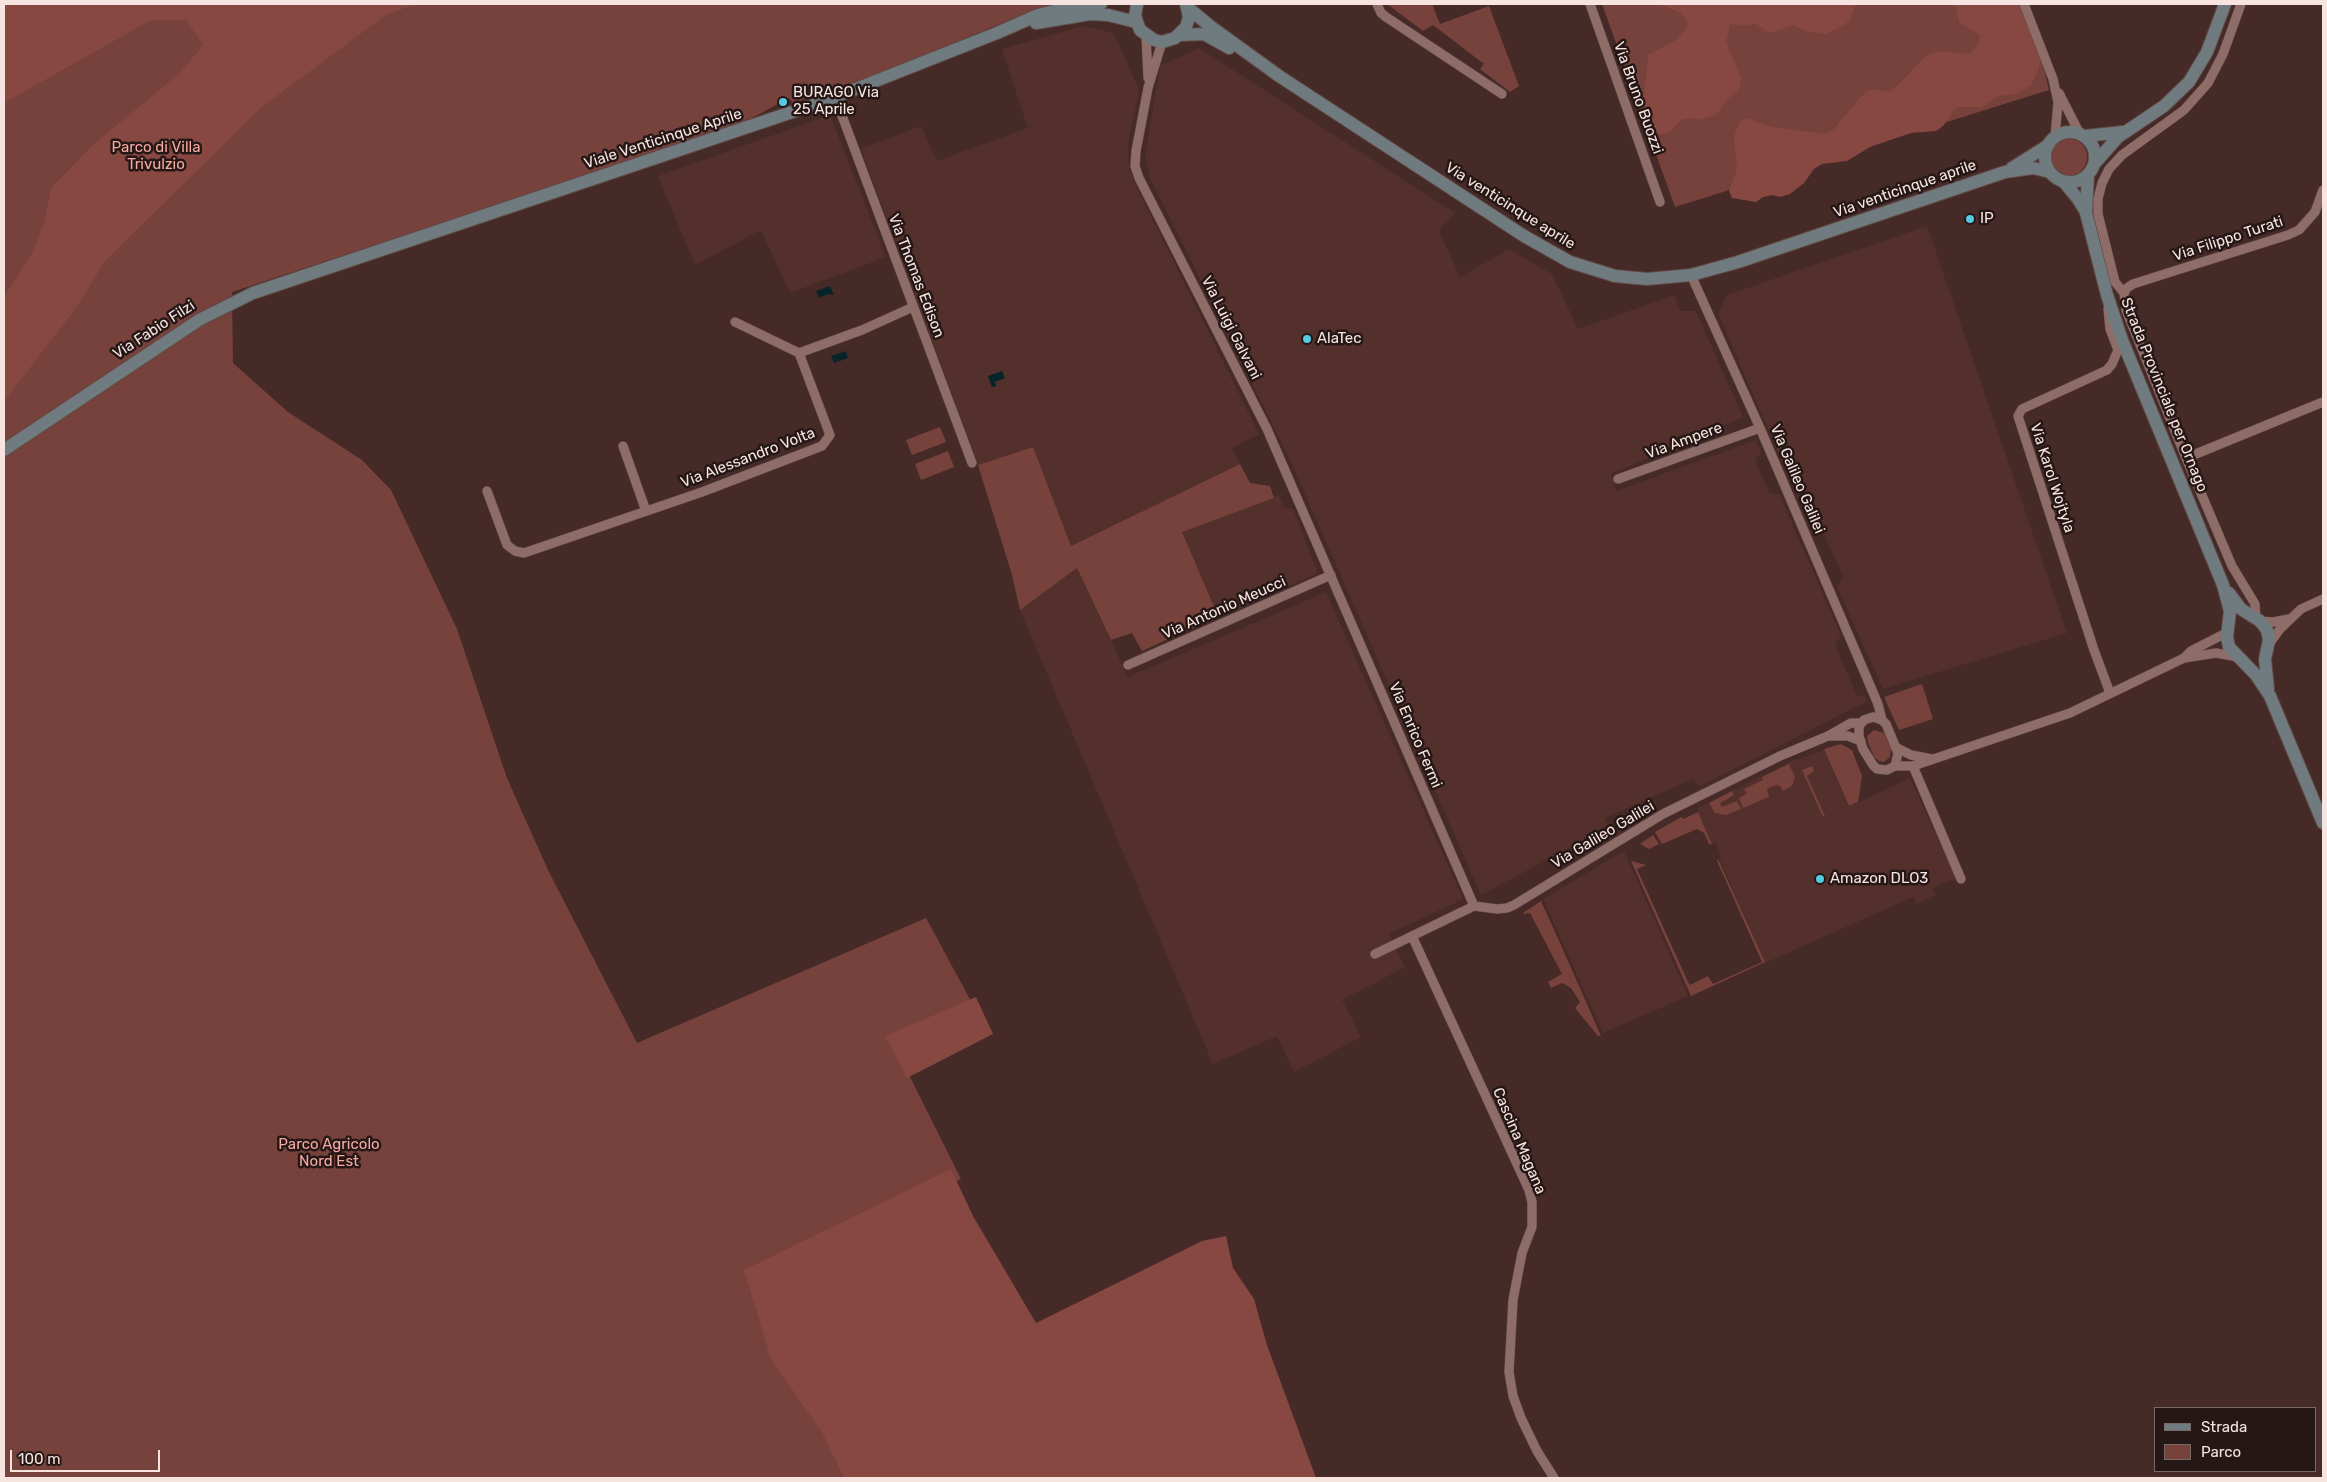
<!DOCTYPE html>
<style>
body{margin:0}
#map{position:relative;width:2327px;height:1482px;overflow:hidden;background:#462a27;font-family:Rubik,sans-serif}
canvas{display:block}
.frame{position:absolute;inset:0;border:5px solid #f7e4e1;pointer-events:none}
.legend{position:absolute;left:2154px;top:1407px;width:162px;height:65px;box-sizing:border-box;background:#241715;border:1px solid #786967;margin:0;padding:6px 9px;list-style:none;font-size:15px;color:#f7e4e1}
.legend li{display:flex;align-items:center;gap:10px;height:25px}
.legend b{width:25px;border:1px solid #786967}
.scale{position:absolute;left:10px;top:1450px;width:150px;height:22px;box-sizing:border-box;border:2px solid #f7e4e1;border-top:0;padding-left:6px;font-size:15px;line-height:18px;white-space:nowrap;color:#f7e4e1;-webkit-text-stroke:4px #241715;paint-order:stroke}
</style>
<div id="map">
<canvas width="2327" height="1482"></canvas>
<div class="frame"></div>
<ul class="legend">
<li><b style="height:6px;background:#707b7f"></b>Strada</li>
<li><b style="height:14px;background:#77423c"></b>Parco</li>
</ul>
<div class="scale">100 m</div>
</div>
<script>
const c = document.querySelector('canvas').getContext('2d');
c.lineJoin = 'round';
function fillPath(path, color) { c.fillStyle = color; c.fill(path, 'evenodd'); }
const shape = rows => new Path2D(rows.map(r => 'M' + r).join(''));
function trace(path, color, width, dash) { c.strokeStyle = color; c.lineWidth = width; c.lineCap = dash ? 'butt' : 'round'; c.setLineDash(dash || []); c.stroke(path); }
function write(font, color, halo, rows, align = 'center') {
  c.font = font + ' Rubik,sans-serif'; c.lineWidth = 5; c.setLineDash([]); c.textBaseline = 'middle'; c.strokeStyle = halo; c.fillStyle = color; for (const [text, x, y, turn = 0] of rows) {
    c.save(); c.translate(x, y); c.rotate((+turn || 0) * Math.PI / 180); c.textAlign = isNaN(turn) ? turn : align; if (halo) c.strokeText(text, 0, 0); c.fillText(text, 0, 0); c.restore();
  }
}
fillPath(shape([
 [1083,26,1114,33,1139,90,1128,145,1129,168,1137,188,1259,434,1232,448,1240,464,1071,546,1033,447,978,465,861,149,921,126,937,161,1028,128,1002,49],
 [1199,48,1455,213,1439,231,1460,277,1509,249,1552,274,1578,329,1675,295,1680,311,1696,311,1743,417,1611,474,1616,491,1756,440,1761,452,1755,460,1770,494,1779,494,1782,501,1841,635,1835,645,1857,696,1866,695,1866,702,1700,786,1693,779,1605,818,1609,827,1481,895,1291,462,1150,178,1145,157,1160,66],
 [830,115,886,257,790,293,761,230,695,265,658,176],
 [1927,226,2067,633,1883,689,1837,587,1843,577,1815,513,1796,470,1787,473,1718,313,1727,295],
 [1279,495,1284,508,1293,509,1318,573,1218,616,1181,532],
 [1077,568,1128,677,1326,592,1463,899,1389,934,1405,967,1342,1000,1361,1037,1294,1072,1277,1036,1213,1064,1020,610],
 [1824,750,1849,807,1910,778,1956,878,1933,888,1936,895,1916,904,1913,897,1765,963,1719,858,1721,856,1716,843,1713,844,1698,812,1698,808,1790,762],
 [1624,851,1688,996,1603,1033,1543,899]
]), '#53302b');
fillPath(shape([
 [4,4,1056,4,1012,19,881,73,830,92,793,103,789,98,739,125,232,292,233,363,288,412,362,460,391,490,457,629,507,778,518,803,549,872,637,1043,926,918,979,1016,908,1073,961,1179,850,1237,866,1478,4,1478],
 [1387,4,1432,4,1440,24,1489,6,1519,86,1510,92,1480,69,1484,64,1433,25,1423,31],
 [1602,4,2019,4,2043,65,2049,90,1675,207],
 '2049 157a19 19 0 1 1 38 0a19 19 0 1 1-38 0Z',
 [940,427,946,442,912,455,906,440],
 [1033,447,1071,546,1240,464,1250,483,1270,486,1274,498,1182,532,1218,616,1142,651,1132,633,1111,640,1077,568,1020,610,1012,575,978,465],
 [948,451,954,467,921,480,915,464],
 [1922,684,1933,719,1899,730,1884,697],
 [1874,730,1884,733,1891,749,1890,757,1884,762,1879,761,1874,757,1868,742,1867,736],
 [1841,744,1852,750,1862,776,1858,802,1849,806,1824,749],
 [1789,764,1795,777,1792,786,1783,791,1780,786,1776,785,1767,789,1769,797,1743,808,1739,798,1747,794,1744,789,1763,780,1762,777],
 [1812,766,1814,771,1807,776,1825,816,1823,817,1802,770],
 [1732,791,1734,795,1720,803,1722,807,1737,801,1741,809,1726,815,1715,813,1709,803],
 [1698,812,1712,844,1709,844,1704,833,1697,829,1662,844,1655,832,1681,817,1683,819],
 [1653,835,1659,844,1649,849,1640,844],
 [1718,859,1765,962,1691,996,1631,861,1646,865,1637,869,1688,982,1690,985,1708,976,1713,984,1762,962,1717,861],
 [1541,901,1561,945,1601,1036,1598,1036,1575,1008,1580,1002,1571,988,1562,983,1551,988,1548,982,1562,974,1530,913,1524,914,1523,913]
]), '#77423c');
fillPath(shape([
 [4,4,415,4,386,15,262,107,105,261,78,305,4,402,4,297,32,253,44,223,51,188,94,144,180,73,203,45,186,20,151,20,4,103],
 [1659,4,1856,4,1850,20,1843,26,1825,34,1808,32,1793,25,1769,33,1755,23,1748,26,1730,24,1726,42,1741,78,1740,88,1727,100,1716,115,1698,120,1690,118,1681,120,1669,133,1660,134,1653,131,1643,109,1648,55,1678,39,1687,27,1686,19,1681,13],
 [1955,4,2019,4,2038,48,2040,58,2039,68,2031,85,2016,94,1998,96,1983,107,1960,107,1953,111,1943,126,1936,131,1910,133,1870,147,1847,161,1822,164,1814,169,1804,183,1790,194,1780,197,1772,195,1763,197,1756,202,1732,198,1729,191,1737,169,1734,136,1740,122,1747,118,1771,127,1825,134,1833,130,1866,91,1873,89,1891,92,1927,55,1942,51,1968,54,1975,49,1979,43,1980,35,1959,22],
 [976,997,993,1034,907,1078,885,1036],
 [951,1169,973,1216,1036,1323,1202,1241,1226,1236,1233,1268,1254,1299,1267,1345,1316,1478,844,1478,823,1434,771,1359,744,1270]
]), '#864840');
fillPath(shape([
 [830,286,834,295,828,294,819,298,816,291],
 [846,351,848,358,834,363,831,356],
 [1002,371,1005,378,995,382,996,386,992,387,988,376]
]), '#08242a');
const street = shape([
 [1377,4,1381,13,1386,17,1502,94],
 [1590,4,1660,202],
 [2024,4,2053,79,2058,102,2055,137],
 [1146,36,1148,78],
 [1162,42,1148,88,1136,151,1135,166,1139,178,1267,429,1474,906],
 [2059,93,2080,134],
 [835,97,972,463],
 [1691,275,1760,428,1878,704,1882,720],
 [2124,293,2126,310,2186,458,2232,566,2255,604,2256,619],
 [2124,293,2115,282,2098,214,2098,199,2102,183,2109,169,2122,155,2184,110,2208,83,2223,54,2241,4],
 [2124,293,2127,288,2133,284,2288,235,2299,230,2315,212,2323,190],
 [2108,309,2110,329,2118,350,2112,364,2107,370,2022,409,2018,416,2094,650,2110,693],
 [735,322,799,353,862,330,913,307],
 [623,446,646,511],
 [2186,458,2323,402],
 [1618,479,1760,428],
 [487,491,507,545,515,551,524,553,702,492,822,446,830,435,799,353],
 [2259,621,2273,622,2289,619],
 [2269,644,2280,629,2301,609,2323,599],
 [2184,658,2216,653,2238,657],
 [1128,665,1331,575],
 [1873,717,1882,720,1886,724,1898,753,1895,766,1887,770,1877,769,1873,765,1863,749,1859,737,1859,726,1864,720,1873,717],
 [1828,736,1848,736,1861,741],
 [1897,748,1911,755,1932,759],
 [1895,766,1913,766,2070,713,2184,658,2191,651,2228,632],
 [1913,766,1961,879],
 [1474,906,1497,909,1507,908,1514,905,1663,814,1780,756,1828,736,1851,723,1861,723],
 [1412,936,1529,1190,1532,1202,1532,1227,1522,1253,1513,1300,1509,1372,1513,1396,1521,1418,1537,1451,1554,1478],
 [1375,954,1474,906]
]);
const secondary = shape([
 [1137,4,1135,16,1140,30,1154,40,1162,42,1175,38,1186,27,1189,17,1186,4],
 [1187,7,1210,26,1279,76,1524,236,1570,262,1615,276,1647,279,1691,275,1738,262,2005,172,2033,168,2050,172],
 [1036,23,1090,14,1108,15,1136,22],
 [1180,35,1204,34,1229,48],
 '2045 157a25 25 0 1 1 50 0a25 25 0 1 1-50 0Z',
 [2085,136,2123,132],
 [2095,163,2118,137,2164,106,2189,82,2207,52,2225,4],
 [2012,168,2047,146],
 [2088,175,2086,213,2107,295,2122,340,2223,585,2230,611,2227,637,2229,647,2256,675,2270,696,2323,823],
 [2064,182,2078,199,2086,212],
 [4,450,199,320,253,293,825,101,997,33,1038,15,1070,7,1101,4],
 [2229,593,2241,609,2260,621,2267,630,2269,640,2265,659,2268,689]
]);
trace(street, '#604946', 10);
trace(secondary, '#604946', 14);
trace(street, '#8e6d69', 9);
trace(secondary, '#707b7f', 12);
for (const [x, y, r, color] of [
 [783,102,5,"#55cae0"],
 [1970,219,5,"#55cae0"],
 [1307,339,5,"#55cae0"],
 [1820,879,5,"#55cae0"]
]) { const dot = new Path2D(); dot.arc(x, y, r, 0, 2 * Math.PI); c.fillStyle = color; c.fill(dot); trace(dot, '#241715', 2); }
write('15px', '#f7e4e1', '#241715', [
 ["BURAGO Via",793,93],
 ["25 Aprile",793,110],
 ["IP",1980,219],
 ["AlaTec",1317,339],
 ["Amazon DLO3",1830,879]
], 'left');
write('15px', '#f7e4e1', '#241715', [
 ["Via Bruno Buozzi",1638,98,70],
 ["Viale Venticinque Aprile",663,139,-18],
 ["Via venticinque aprile",1905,189,-19],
 ["Via venticinque aprile",1510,206,32],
 ["Via Filippo Turati",2228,239,-18],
 ["Via Thomas Edison",916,276,69],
 ["Via Luigi Galvani",1231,328,63],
 ["Via Fabio Filzi",154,330,-33],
 ["Strada Provinciale per Ornago",2164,395,68],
 ["Via Ampere",1684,441,-20],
 ["Via Alessandro Volta",748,458,-21],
 ["Via Karol Wojtyla",2052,478,72],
 ["Via Galileo Galilei",1797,479,67],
 ["Via Antonio Meucci",1224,608,-24],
 ["Via Enrico Fermi",1415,735,67],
 ["Via Galileo Galilei",1603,835,-31],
 ["Cascina Magana",1519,1141,67]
]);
write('15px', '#f7aa9f', '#241715', [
 ["Parco di Villa",156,148],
 ["Trivulzio",156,165],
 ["Parco Agricolo",329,1145],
 ["Nord Est",329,1162]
]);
</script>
